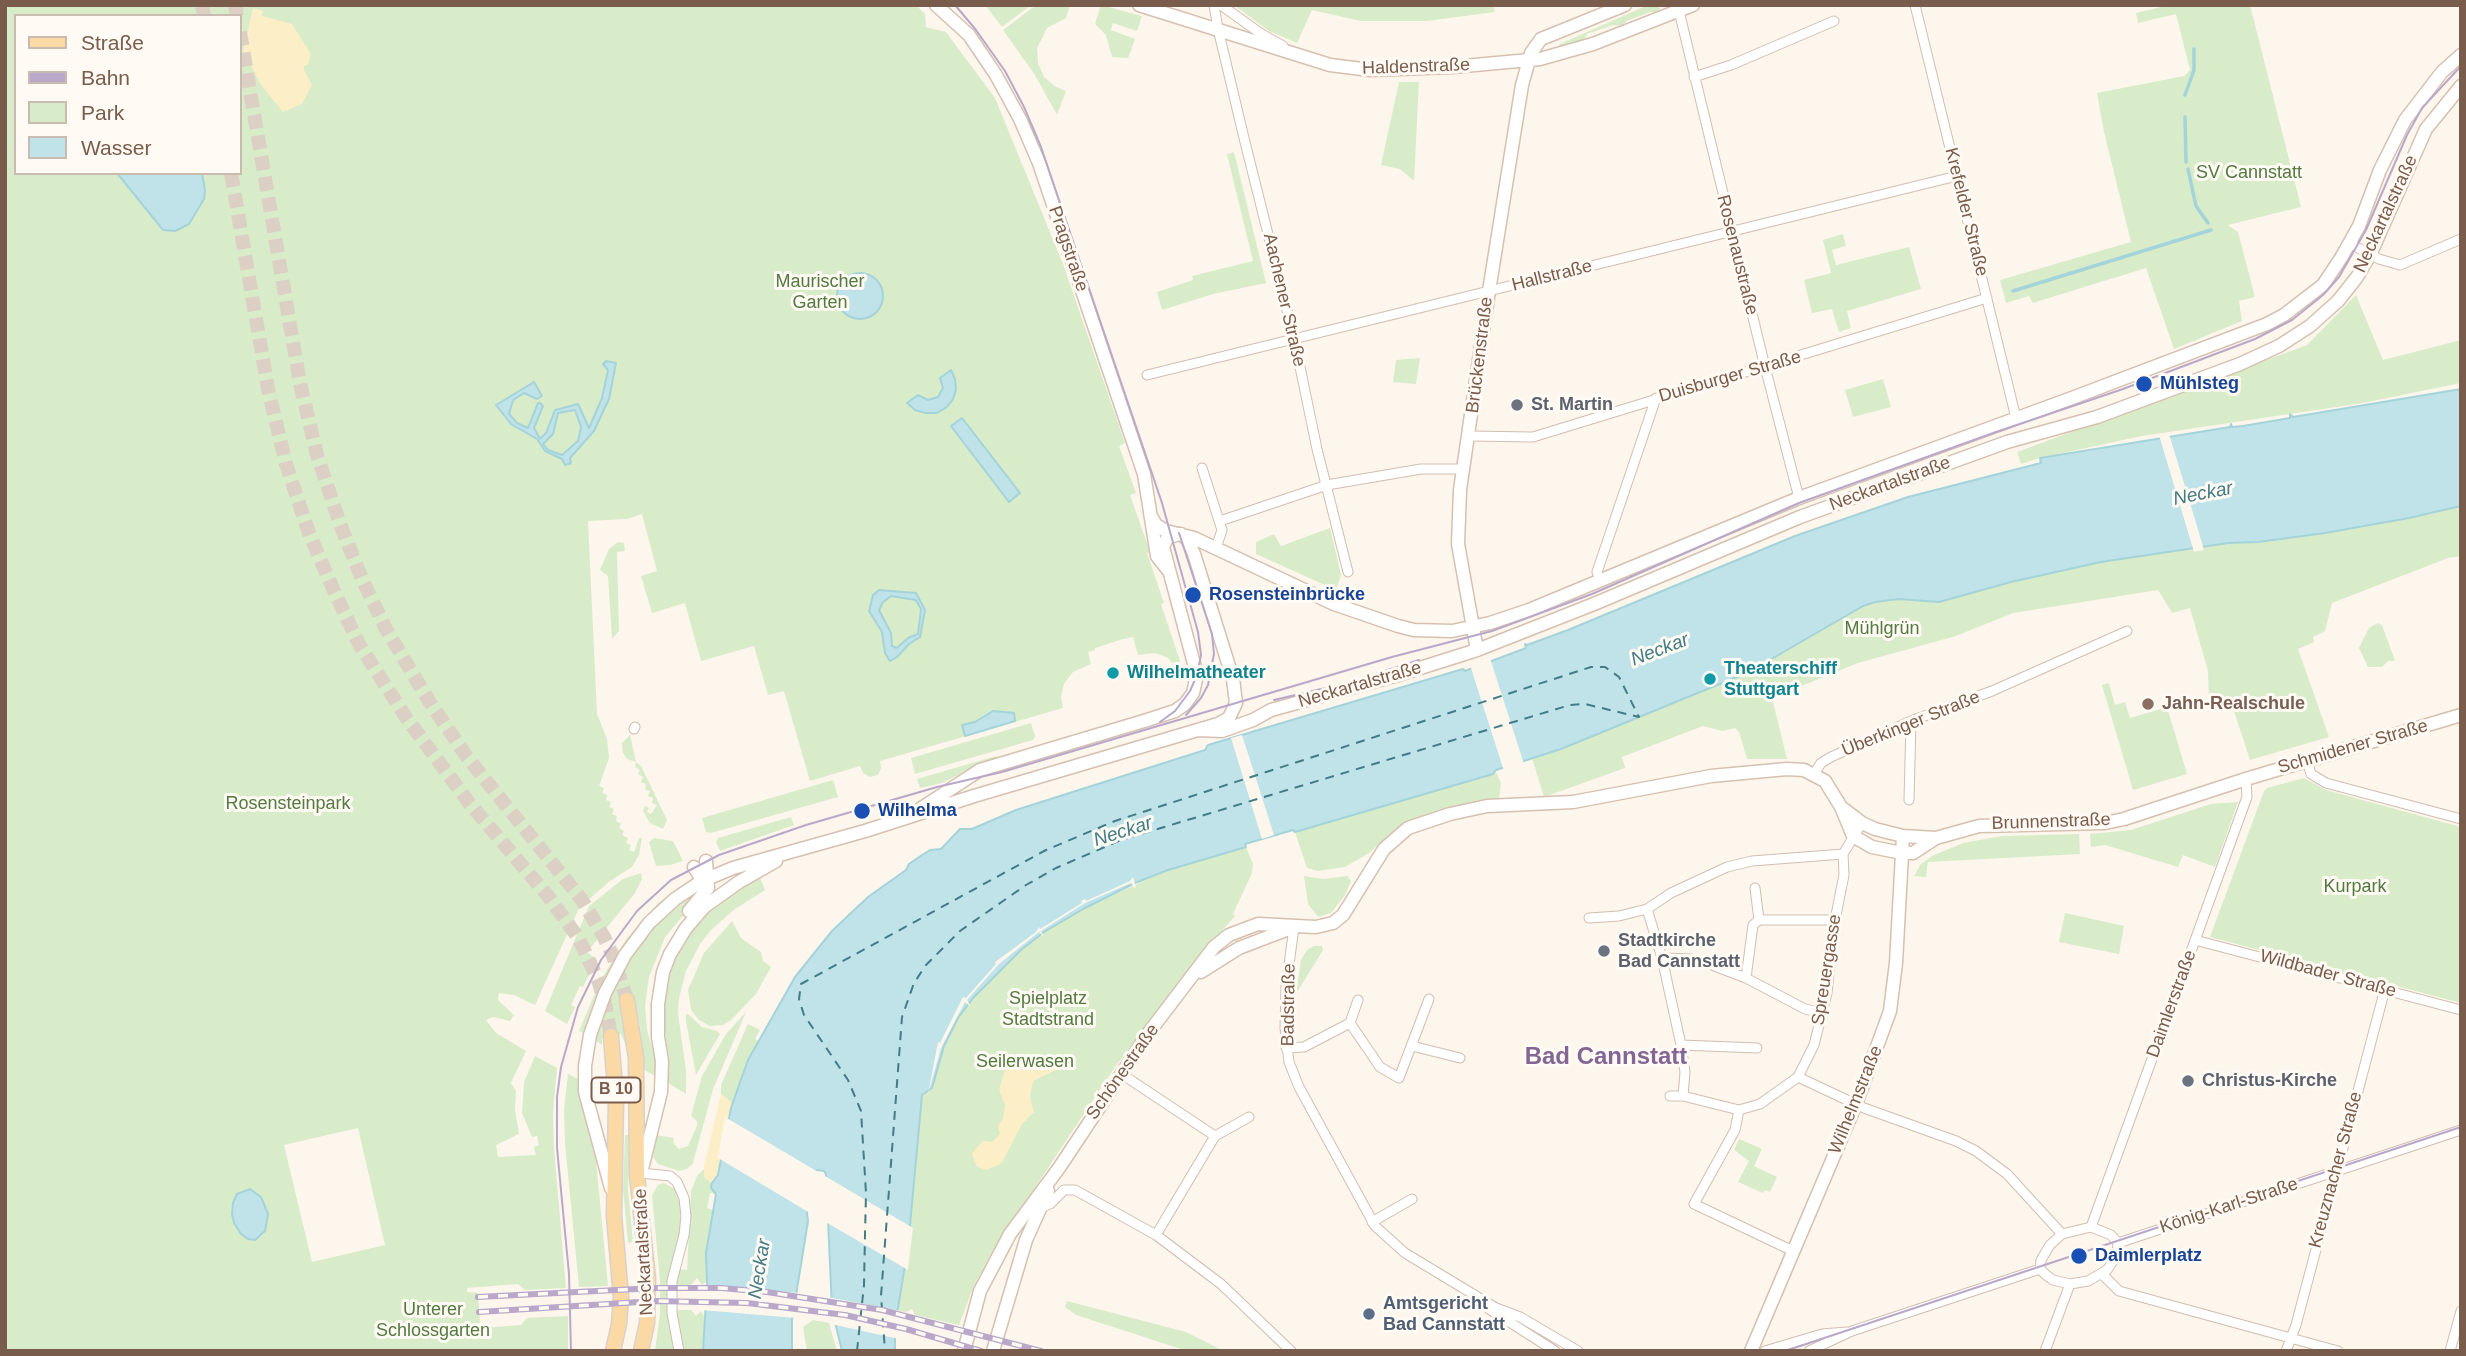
<!DOCTYPE html>
<meta charset="utf-8">
<style>
body{margin:0}
#map{position:relative;width:2466px;height:1356px;overflow:hidden;background:#fdf6ec;font-family:Helvetica,sans-serif}
canvas{display:block}
.frame{position:absolute;inset:0;border:7px solid #7a5c4d;pointer-events:none}
.legend{position:absolute;left:14px;top:14px;width:228px;height:161px;box-sizing:border-box;background:#fffaf3;border:2px solid #cabbb1;margin:0;padding:9px 12px;list-style:none;font-size:21px;color:#7a5c4d}
.legend li{display:flex;align-items:center;gap:14px;height:35px}
.legend b{width:35px;border:2px solid #cabbb1}
</style>
<div id="map">
<canvas width="2466" height="1356"></canvas>
<div class="frame"></div>
<ul class="legend">
<li><b style="height:9px;background:#fbd9a5"></b>Straße</li>
<li><b style="height:9px;background:#b9a8c9"></b>Bahn</li>
<li><b style="height:19px;background:#d8ecc9"></b>Park</li>
<li><b style="height:19px;background:#bfe3e8"></b>Wasser</li>
</ul>
</div>
<script>
const c = document.querySelector('canvas').getContext('2d');
c.lineJoin = 'round';
function fillPath(path, color) { c.fillStyle = color; c.fill(path, 'evenodd'); }
const shape = rows => new Path2D(rows.map(r => 'M' + r).join(''));
function trace(path, color, width, dash) { c.strokeStyle = color; c.lineWidth = width; c.lineCap = dash ? 'butt' : 'round'; c.setLineDash(dash || []); c.stroke(path); }
function write(font, color, halo, rows, align = 'center') {
  c.font = font + ' Helvetica,sans-serif'; c.lineWidth = 6; c.setLineDash([]); c.textBaseline = 'middle'; c.strokeStyle = halo; c.fillStyle = color; for (const [text, x, y, turn = 0] of rows) {
    c.save(); c.translate(x, y); c.rotate((+turn || 0) * Math.PI / 180); c.textAlign = isNaN(turn) ? turn : align; if (halo) c.strokeText(text, 0, 0); c.fillText(text, 0, 0); c.restore();
  }
}
fillPath(shape([
 [5,5,916,5,925,14,926,27,946,32,995,98,1063,264,1125,443,1119,446,1136,493,1130,495,1150,552,1147,553,1164,603,1161,604,1186,679,1179,681,1175,666,1167,657,1154,653,1138,655,1133,637,1123,639,1095,648,1095,650,1088,652,1091,664,1073,672,1064,684,1061,697,1063,708,880,761,881,768,878,775,870,777,863,773,860,766,810,781,784,691,768,695,754,646,701,661,685,603,652,613,641,576,657,571,642,514,627,519,588,521,597,714,607,739,609,758,599,786,604,788,602,793,607,795,606,800,611,802,609,807,614,809,612,814,617,816,616,821,621,824,619,828,624,831,622,835,628,838,626,843,631,845,629,850,634,852,639,838,642,838,639,855,632,867,610,881,579,908,535,1005,514,995,499,993,498,1000,514,1015,510,1021,493,1017,486,1020,496,1033,526,1051,511,1083,516,1091,515,1110,519,1134,496,1145,498,1157,536,1155,534,1147,539,1145,537,1136,532,1137,522,1113,524,1082,535,1056,557,1068,553,1113,554,1148,566,1288,525,1290,518,1284,467,1288,467,1292,478,1293,480,1324,470,1325,470,1329,521,1325,527,1318,568,1316,568,1351,5,1351],
 [16,16,240,16,240,173,16,173],
 [358,1128,385,1245,312,1262,284,1145],
 [250,1189,267,1210,268,1214,266,1229,263,1235,255,1240,250,1240,234,1223,232,1210,237,1194],
 [985,5,1031,5,1002,27],
 [1036,5,1070,5,1066,18,1047,28,1037,48,1038,63,1044,77,1056,87,1066,91,1057,115,1035,75,1003,30],
 [1101,5,1142,16,1137,31,1113,23,1111,30,1135,39,1128,58,1112,57,1106,35,1095,24],
 [1234,5,1493,5,1495,12,1427,21,1361,21,1312,10,1297,43,1269,31],
 [1648,5,1663,5,1659,7,1661,12,1651,12,1626,21,1623,26,1613,25,1587,34,1584,40,1557,48,1560,44],
 [2169,5,2250,5,2301,207,2228,225,2238,232,2255,297,2239,301,2242,321,2174,349,2146,268,2033,303,2029,296,2006,303,2000,280,2131,242,2104,132,2097,93,2184,76,2190,70,2176,14,2138,23,2136,13],
 [1399,82,1419,82,1414,181,1400,169,1381,165],
 [1234,152,1266,283,1213,294,1162,310,1157,292,1193,280,1192,276,1253,261,1227,154],
 [1843,234,1846,246,1832,250,1836,265,1909,247,1921,289,1847,311,1851,328,1839,332,1832,309,1812,313,1804,280,1831,273,1823,240],
 [2356,295,2383,360,2461,340,2461,383,2363,403,2142,436,2040,458,2021,464,2017,452,2307,345],
 [1420,358,1416,384,1393,382,1396,360],
 [1883,379,1891,407,1853,417,1845,390],
 [2461,506,2461,556,2448,558,2332,603,2325,631,2313,637,2314,642,2298,649,2329,737,2250,760,2230,699,2209,705,2208,671,2190,608,2172,613,2158,590,2013,613,1956,636,1858,663,1772,698,1787,759,1747,759,1739,732,1735,728,1723,731,1703,726,1622,757,1625,768,1544,797,1532,758,1561,749,1749,672,1863,606,1875,602,1898,599,1939,602,2011,582,2101,562,2228,543,2258,542,2325,533,2409,518],
 [1330,528,1341,575,1336,590,1256,554,1256,542,1274,534,1281,546],
 [618,542,624,543,625,551,617,552,619,631,612,639,608,576,600,570,609,549],
 [2378,623,2382,625,2395,661,2388,661,2382,667,2368,667,2359,648,2369,628],
 [2109,683,2115,705,2125,702,2130,718,2167,707,2187,774,2133,790,2102,685],
 [1031,723,1035,736,1033,740,915,774,911,758],
 [630,735,636,762,641,766,667,820,663,829,650,823,643,811,645,806,649,808,647,812,651,814,657,805,652,803,653,798,648,796,650,791,645,789,646,784,641,782,643,777,638,774,640,770,635,767,636,762,627,759,623,753,622,743],
 [996,756,997,759,980,764,942,783,920,788,917,779],
 [1496,772,1501,783,1499,799,1452,807,1398,827,1369,853,1345,867,1318,871,1307,868,1295,832],
 [2304,778,2326,790,2461,827,2461,1003,2210,937,2264,791,2267,788],
 [833,780,838,797,711,833,706,832,702,818],
 [2238,802,2215,867,2183,855,2178,867,2105,845,2091,847,2090,834,2131,830,2211,804],
 [791,817,794,825,720,851,716,842,718,838],
 [2079,834,2080,854,1928,862,1926,877,1914,876,1921,864,1932,856,1963,843,2002,836],
 [654,838,673,841,683,861,670,865,656,866,649,842],
 [1246,847,1253,864,1252,873,1233,914,1235,916,1213,941,1115,1067,991,1254,973,1288,959,1325,915,1315,912,1309,906,1312,897,1311,908,1247,922,1095,958,1018,973,998,1021,950,1044,932,1083,909,1168,870],
 [641,873,642,879,635,893,587,952,597,960,583,987,580,986,571,1005,575,1007,567,1024,545,1011,589,906,623,879],
 [759,875,765,890,735,909,712,929,700,944,686,971,679,998,678,1014,686,1070,686,1094,668,1083,669,1060,662,1010,665,985,672,962,693,929,706,913],
 [1304,876,1323,879,1347,876,1351,881,1345,895,1331,913,1318,917,1308,904],
 [689,880,630,940,601,986,585,1034,579,1031,600,981,627,938,658,903],
 [697,892,700,896,665,937,649,977,645,1005,647,1030,655,1058,657,1077,644,1070,640,1026,634,998,620,1002,625,1029,626,1045,621,1034,602,1038,602,1045,595,1040,603,1015,625,966,661,919],
 [2065,913,2124,926,2119,954,2059,942],
 [732,921,741,938,761,952,763,961,771,967,756,994,731,1020,723,1025,710,1026,699,1020,691,1010,688,990,704,953],
 [1314,946,1322,946,1323,950,1296,994,1301,960,1307,950],
 [746,1012,713,1089,693,1163,687,1169,679,1171,658,1164,653,1157,657,1135,673,1138,674,1144,679,1149,688,1146,697,1126,697,1121,691,1116,702,1076,726,1034],
 [688,1014,702,1027,717,1031,720,1034,696,1075,686,1021,686,1015],
 [748,1024,760,1030,755,1039,759,1041,748,1061,733,1104,721,1094,721,1085],
 [568,1074,578,1079,581,1103,595,1150,608,1286,579,1287,565,1144,564,1110],
 [625,1135,630,1135,628,1189,633,1242,628,1243,623,1189],
 [1739,1139,1762,1149,1754,1166,1777,1177,1770,1192,1765,1190,1763,1193,1738,1182,1749,1161,1734,1150],
 [704,1169,704,1177,712,1183,711,1188,716,1194,710,1193,707,1208,713,1210,706,1252,707,1281,702,1285,697,1278,691,1285,675,1285,679,1269,687,1270,691,1191,697,1176],
 [664,1183,675,1189,681,1208,680,1233,668,1281,667,1311,676,1351,655,1351,660,1314,660,1281,652,1195,658,1185],
 [1067,1301,1186,1332,1224,1351,1187,1351,1076,1315,1065,1307],
 [675,1310,691,1310,696,1316,701,1311,705,1318,703,1351,683,1351],
 [813,1320,829,1323,837,1351,807,1351,803,1327]
]), '#d8ecc9');
fillPath(shape([
 [253,8,263,11,262,16,292,24,311,54,308,65,304,66,304,70,312,85,302,104,283,112,261,85,243,51],
 [1017,1062,1053,1062,1056,1070,1033,1081,1030,1097,1034,1112,1022,1124,1002,1163,987,1170,977,1167,972,1154,982,1141,992,1142,1000,1134,998,1126,1003,1119,1005,1105,999,1090,1005,1071],
 [721,1094,733,1104,719,1170,716,1179,712,1183,704,1177,704,1166]
]), '#fcefc7');
const water = shape([
 [117,173,202,173,205,190,204,199,189,224,175,231,163,230,117,173],
 '837 296a23 23 0 1 1 46 0a23 23 0 1 1-46 0Z',
 [606,361,616,363,609,399,594,431,570,458,571,463,565,465,562,459,545,451,537,439,511,424,496,405,534,382,542,396,537,399,524,393,513,400,509,414,517,423,528,428,538,403,540,403,543,406,534,428,540,439,546,433,555,410,578,404,589,428,602,398,608,370,603,364,606,361],
 [575,410,581,427,578,441,562,455,548,450,543,444,553,434,558,413,575,410],
 [951,370,955,379,956,390,953,399,947,407,937,413,926,413,915,410,907,403,918,395,928,400,938,397,943,388,940,378,951,370],
 [2461,389,2461,506,2409,518,2325,533,2258,542,2228,543,2101,562,2011,582,1939,602,1898,599,1875,602,1863,606,1749,672,1561,749,1496,770,1493,774,1295,832,1293,830,1245,844,1246,847,1168,870,1135,883,1083,909,1044,932,1021,950,973,998,958,1018,944,1046,932,1088,922,1095,908,1247,895,1326,895,1351,842,1351,832,1310,826,1174,824,1171,817,1170,814,1172,807,1214,808,1221,792,1320,792,1351,703,1351,707,1283,706,1253,716,1194,711,1188,712,1183,718,1175,731,1108,748,1060,795,977,832,931,868,897,906,870,909,864,922,855,930,850,941,849,960,829,972,829,1016,810,1205,750,1208,745,1463,669,1465,671,1526,648,1525,644,1527,645,1568,630,1795,536,1908,497,2041,463,2040,458,2230,427,2231,424,2232,427,2243,426,2290,418,2290,414,2293,417,2461,389],
 [962,418,1020,493,1009,502,951,426,962,418],
 [879,590,916,593,925,610,920,637,909,644,897,657,890,661,885,653,882,632,869,611,873,595,879,590],
 [891,596,916,600,921,609,918,634,908,638,897,648,892,646,891,633,879,610,883,602,891,596],
 [993,711,1014,713,1015,721,965,736,962,725,975,722,993,711],
 [250,1189,261,1197,268,1214,265,1231,255,1240,248,1239,241,1234,234,1223,232,1214,233,1203,237,1194,250,1189]
]);
fillPath(water, '#bfe3e8');
trace(water, '#a5d3da', 2);
fillPath(shape([
 [2169,434,2191,506,2204,550,2194,552,2159,435],
 [1490,658,1524,764,1504,771,1470,665],
 [1242,735,1274,835,1262,839,1231,738],
 [1133,877,1136,887,1134,888,1131,883,1085,903,1041,931,1044,937,1039,932,999,964,967,1000,971,1007,965,1002,941,1048,928,1094,938,1042,940,1043,963,997,966,998,996,964,995,962,1036,932,1039,927,1040,929,1082,903,1081,901,1085,899,1086,901,1130,881],
 [725,1117,913,1228,908,1270,824,1221,822,1176,817,1175,810,1213,718,1158],
 [704,1285,799,1293,796,1318,702,1310],
 [827,1297,901,1311,899,1339,831,1324]
]), '#fdf6ec');
trace(shape([
 [2185,95,2194,70,2194,49],
 [2185,117,2186,162],
 [2188,169,2196,206,2208,223],
 [2013,291,2211,230]
]), '#a5d3da', 3.5);
trace(shape([
 [857,1351,864,1285,865,1235,866,1193,861,1111,848,1080,804,1015,799,999,801,984,1046,850,1115,821,1591,667,1605,667,1619,677,1639,717,1585,704,1570,705,1121,840,1056,868,1026,885,960,931,926,965,914,983,902,1017,881,1296,885,1351]
]), '#437c86', 2, [9, 7]);
trace(shape([
 [202,5,204,16],
 [235,5,237,16],
 [240,32,300,383,317,455,340,524,362,579,386,629,429,701,467,757,582,900,604,937,613,956,627,1000],
 [231,173,268,389,286,464,309,533,334,591,359,644,405,716,470,804,548,896,579,939,598,980,605,1003,611,1036]
]), '#dcd0c4', 14, [14, 7]);
const street = shape([
 [1214,5,1218,29,1244,138,1294,338,1317,449,1348,572],
 [1221,5,1260,33,1283,46],
 [1915,5,2016,418],
 [1679,11,1765,367,1799,498],
 [1694,77,1731,65,1834,21],
 [2349,243,2379,259,2400,265,2461,239],
 [1147,375,1957,176],
 [1470,436,1533,437,1987,298],
 [1202,468,1222,530,1216,548],
 [1220,521,1327,485,1421,469,1463,469],
 [1600,580,1597,572,1656,398],
 [634,729,635,727],
 [2307,760,2311,774,2326,783,2461,819],
 [1814,774,1821,763,1831,757,1911,721,1992,691,2127,631],
 [1909,800,1911,721],
 [1843,854,1862,823],
 [1647,909,1662,958,1681,1045,1685,1072,1683,1096],
 [1589,918,1619,916,1647,909,1671,893,1727,867,1752,861,1843,854],
 [1759,920,1835,920],
 [1294,927,1286,987,1285,1028,1289,1062,1299,1087,1375,1226,1405,1253,1496,1308,1520,1317,1578,1351],
 [2195,940,2461,1010],
 [1662,958,1691,959,1712,965,1746,978,1805,1009,1823,1013],
 [1746,978,1753,925,1759,920,1755,888],
 [1350,1023,1380,1067,1399,1078,1429,999],
 [1350,1023,1358,1000],
 [1681,1045,1757,1048],
 [1412,1046,1460,1058],
 [1286,1048,1304,1047,1350,1023],
 [1120,1073,1215,1136],
 [1798,1077,1864,1108,1956,1141,1976,1151,2007,1174,2062,1234],
 [1670,1096,1683,1096,1739,1110],
 [1739,1110,1760,1104,1798,1077,1814,1045,1827,993,1835,920,1844,875,1843,854],
 [1739,1110,1735,1130,1694,1204,1793,1251],
 [641,1173,670,1176,677,1182,684,1198,686,1216,684,1235,672,1281,672,1313,679,1351],
 [1040,1208,1050,1204,1064,1190,1075,1190,1156,1235,1221,1284,1291,1351],
 [1372,1222,1412,1199],
 [2091,1227,2247,797,2246,779],
 [2091,1227,2111,1235,2118,1243,2117,1255,2107,1270,2088,1281,2070,1284,2053,1280,2046,1275,2040,1269,2041,1260,2050,1245,2062,1234,2091,1227],
 [1156,1235,1215,1136,1249,1117],
 [2118,1243,2461,1130],
 [2102,1274,2119,1291,2338,1351],
 [1489,1309,1555,1351],
 [1765,1351,1822,1334,1847,1332],
 [1809,1351,1852,1331,2040,1269],
 [2045,1351,2070,1284],
 [2286,1351,2296,1325,2385,989],
 [2450,1351,2461,1311]
]);
const secondary = shape([
 [936,5,969,35,996,75,1020,119,1039,163,1144,474,1157,556,1168,570],
 [1139,5,1330,65,1370,70,1453,67,1540,59,1593,44,1693,5],
 [1152,518,1156,525,1166,531,1194,538,1334,604,1398,626,1414,630,1452,631,1490,623,1529,610,1799,498,2072,398,2267,324,2284,315,2323,285,2341,258,2359,226,2380,170,2405,120,2442,72,2461,55],
 [1477,650,1458,544,1460,490,1489,291,1522,85,1531,53,1541,39,1625,5],
 [1198,730,1222,731,1253,720,1271,710,1398,675,1477,650,1594,604,1800,517,2007,442,2097,417,2240,364,2279,346,2310,326,2338,301,2357,277,2370,255,2426,129,2461,86],
 [1841,807,1862,823,1875,829,1903,836,1936,838],
 [920,809,980,770,1144,721,1175,711,1185,704,1193,693,1197,675,1163,547,1167,538,1179,534],
 [694,867,706,886],
 [689,911,708,888,706,861],
 [1201,972,1239,948,1294,927],
 [641,1173,661,1092,662,1061,658,1037,658,1004,663,972,670,954,686,928,704,907,739,882,776,861],
 [611,1188,585,1092,585,1066,590,1035,605,993,625,955,649,923,675,899,702,881,733,868,865,831,974,796,1218,724,1229,718,1236,703,1233,679,1194,554,1188,540,1181,534],
 [964,1351,980,1291,1010,1234,1059,1168,1150,1031,1214,947,1229,935,1258,924,1316,927,1333,923,1343,915,1384,849,1408,828,1450,814,1487,806,1573,802,1711,776,1787,769,1804,770,1825,781,1841,807,1853,836,1872,847,1902,853,1913,853,1936,838,1979,826,2105,823,2124,819,2246,779,2461,715],
 [993,1351,1026,1240,1048,1191],
 [1751,1351,1856,1104,1890,1011,1896,963,1903,836]
]);
const primary = shape([
 [627,1000,636,1058,637,1175,648,1279,647,1323,641,1351],
 [611,1036,616,1101,614,1216,621,1297,619,1324,613,1351]
]);
trace(street, '#d1beb0', 11);
trace(secondary, '#d6c0b0', 15);
trace(primary, '#dad1cd', 17);
trace(street, '#fff', 9);
trace(secondary, '#fff', 12);
trace(primary, '#fbd9a5', 14);
trace(shape([
 [955,5,976,30,1005,71,1024,107,1041,147,1162,503,1198,632,1201,655,1197,675,1190,691,1175,711,1160,722],
 [1179,533,1212,634,1214,654,1208,685,1201,698,1186,715],
 [1274,700,1347,683,1419,660],
 [571,1351,569,1274,557,1148,557,1097,561,1067,578,1007,601,960,637,911,671,880,719,855,806,825,937,787,1002,772,1392,657,1492,631,1592,594,1799,503,1996,432,2123,389,2255,339,2292,320,2323,295,2339,277,2366,230,2407,135,2422,108,2461,66],
 [1785,1351,2461,1127]
]), '#b9a8c9', 2);
const rail = shape([
 [478,1297,656,1288,721,1288,767,1292,882,1310,1041,1351],
 [479,1312,656,1301,747,1303,845,1315,906,1329,981,1351]
]);
trace(rail, '#b9a8c9', 6);
trace(rail, '#fffaf3', 3.5, [10]);
for (const [x, y, r, color] of [
 [2144,384,9,"#1a4fb4"],
 [1517,405,7,"#6b7280"],
 [1193,595,9,"#1a4fb4"],
 [1113,673,7,"#0f9aa8"],
 [1710,679,7,"#0f9aa8"],
 [2148,704,7,"#8d6e63"],
 [862,811,9,"#1a4fb4"],
 [1604,951,7,"#6b7280"],
 [2188,1081,7,"#6b7280"],
 [2079,1256,9,"#1a4fb4"],
 [1369,1314,7,"#5c6f8a"]
]) { const dot = new Path2D(); dot.arc(x, y, r, 0, 2 * Math.PI); c.fillStyle = color; c.fill(dot); trace(dot, '#fffaf3', 2.5); }
for (const [x, y, w] of [
 [616,1090,49]
]) { const box = new Path2D(); box.roundRect(x - w / 2, y - 12.5, w, 25, 5); c.fillStyle = '#fffaf3'; c.fill(box); trace(box, '#7a5c4d', 2); }
write('bold 16px', '#7a5c4d', null, [
 ["B 10",616,1090]
]);
write('18px', '#7a5c4d', '#fffaf3', [
 ["Haldenstraße",1416,67,-2],
 ["Krefelder Straße",1966,212,76],
 ["Neckartalstraße",2386,214,-65],
 ["Pragstraße",1068,249,71],
 ["Rosenaustraße",1737,255,76],
 ["Hallstraße",1552,276,-14],
 ["Aachener Straße",1284,300,77],
 ["Brückenstraße",1480,355,-83],
 ["Duisburger Straße",1730,377,-16],
 ["Neckartalstraße",1890,484,-20],
 ["Neckartalstraße",1360,685,-16],
 ["Überkinger Straße",1911,724,-22],
 ["Schmidener Straße",2353,747,-16],
 ["Brunnenstraße",2051,822,-2],
 ["Spreuergasse",1827,970,-81],
 ["Wildbader Straße",2328,974,15],
 ["Daimlerstraße",2172,1004,-70],
 ["Badstraße",1289,1005,-89],
 ["Schönestraße",1123,1072,-55],
 ["Wilhelmstraße",1856,1100,-68],
 ["Kreuznacher Straße",2336,1170,-75],
 ["König-Karl-Straße",2229,1206,-18],
 ["Neckartalstraße",644,1252,-93]
]);
write('18px', '#537a41', '#fffaf3', [
 ["SV Cannstatt",2249,173],
 ["Maurischer",820,282],
 ["Garten",820,303],
 ["Mühlgrün",1882,629],
 ["Rosensteinpark",288,804],
 ["Kurpark",2355,887],
 ["Spielplatz",1048,999],
 ["Stadtstrand",1048,1020],
 ["Seilerwasen",1025,1062],
 ["Unterer",433,1310],
 ["Schlossgarten",433,1331]
]);
write('bold 18px', '#164399', '#fffaf3', [
 ["Mühlsteg",2160,384],
 ["Rosensteinbrücke",1209,595],
 ["Wilhelma",878,811],
 ["Daimlerplatz",2095,1256]
], 'left');
write('bold 18px', '#5b616d', '#fffaf3', [
 ["St. Martin",1531,405],
 ["Stadtkirche",1618,941],
 ["Bad Cannstatt",1618,962],
 ["Christus-Kirche",2202,1081]
], 'left');
write('bold 18px', '#0d838f', '#fffaf3', [
 ["Theaterschiff",1724,669],
 ["Stuttgart",1724,690],
 ["Wilhelmatheater",1127,673]
], 'left');
write('bold 18px', '#785e54', '#fffaf3', [
 ["Jahn-Realschule",2162,704]
], 'left');
write('bold 18px', '#4e5e75', '#fffaf3', [
 ["Amtsgericht",1383,1304],
 ["Bad Cannstatt",1383,1325]
], 'left');
write('italic 19px', '#437c86', '#fffaf3', [
 ["Neckar",2203,494,-11],
 ["Neckar",1660,650,-21],
 ["Neckar",1123,832,-18],
 ["Neckar",760,1269,-81]
]);
write('bold 24px', '#846695', '#fffaf3', [
 ["Bad Cannstatt",1606,1057]
]);
</script>
